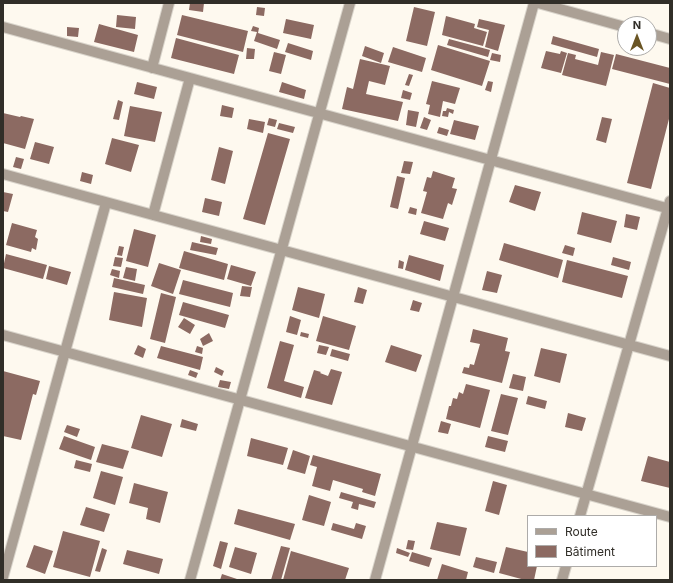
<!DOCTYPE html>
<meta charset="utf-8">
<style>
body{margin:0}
#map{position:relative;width:673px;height:583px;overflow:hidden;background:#fef9ef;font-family:Inter,sans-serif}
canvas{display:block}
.frame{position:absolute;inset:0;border:4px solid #312e28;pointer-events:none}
.legend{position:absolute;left:527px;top:515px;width:130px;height:52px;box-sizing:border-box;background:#fff;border:1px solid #adaba9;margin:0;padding:5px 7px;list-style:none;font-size:12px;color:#312e28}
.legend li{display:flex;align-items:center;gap:8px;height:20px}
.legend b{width:20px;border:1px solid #adaba9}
.north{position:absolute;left:617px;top:16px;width:40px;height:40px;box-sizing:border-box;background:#fff;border:1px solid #adaba9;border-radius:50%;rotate:0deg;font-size:11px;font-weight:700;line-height:16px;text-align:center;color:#312e28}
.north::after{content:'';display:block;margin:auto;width:14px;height:18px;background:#6a5524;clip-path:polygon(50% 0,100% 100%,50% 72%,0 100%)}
</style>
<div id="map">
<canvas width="673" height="583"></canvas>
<div class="frame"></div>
<ul class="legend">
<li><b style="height:5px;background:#aba095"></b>Route</li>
<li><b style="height:11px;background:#8c6a62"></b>Bâtiment</li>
</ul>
<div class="north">N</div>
</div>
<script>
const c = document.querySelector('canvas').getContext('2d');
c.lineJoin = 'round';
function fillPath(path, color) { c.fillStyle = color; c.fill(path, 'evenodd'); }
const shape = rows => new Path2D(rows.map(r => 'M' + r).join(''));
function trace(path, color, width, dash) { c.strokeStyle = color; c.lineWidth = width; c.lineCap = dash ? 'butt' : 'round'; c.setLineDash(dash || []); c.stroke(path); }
fillPath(shape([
 [190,3,204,3,203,12,189,10],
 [257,7,265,8,264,16,256,15],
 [414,7,435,12,427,46,406,41],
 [117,15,136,17,135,29,116,27],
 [182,15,248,31,243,52,177,35],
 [446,16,475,24,474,28,487,32,483,46,442,35],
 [286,19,314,25,311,39,283,33],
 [479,19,505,25,498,51,485,47,489,30,477,27],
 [99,24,138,35,134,52,94,42],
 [253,26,259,28,258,33,280,40,277,49,254,41,257,32,251,31],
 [67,27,79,28,78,37,67,36],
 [553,36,599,49,597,57,551,44],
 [176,38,239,55,234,74,171,58],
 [449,39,490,50,488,57,447,45],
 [288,43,313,51,311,60,285,52],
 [438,45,490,61,482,86,431,70],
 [365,46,384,53,381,63,362,56],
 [393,47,426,58,422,72,388,62],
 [247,48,255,49,254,59,246,59],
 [546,51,560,54,561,51,567,53,561,73,541,68],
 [274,52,286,55,281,74,269,71],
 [601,52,614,55,606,86,562,75,568,53,576,55,575,59,598,65],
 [492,53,501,55,500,62,490,60],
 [616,54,670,68,670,84,612,69],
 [360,59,390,66,385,85,369,81,366,94,403,102,398,121,342,109,347,87,353,89],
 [409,74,413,75,409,86,405,85],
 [432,81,460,88,455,104,443,101,440,117,428,114,430,105,426,104],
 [488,81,493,82,491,92,485,90],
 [137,82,157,87,154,99,134,94],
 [282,82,306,90,304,99,279,92],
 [653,83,670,88,670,115,651,189,627,183],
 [403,90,412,93,410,100,401,98],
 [118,100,123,102,119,120,113,119],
 [222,105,234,108,232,118,220,116],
 [130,106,162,112,155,142,124,136],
 [447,108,454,110,453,114,449,112,448,117,442,116,443,111,446,111],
 [408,110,419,112,416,127,406,125],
 [3,113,20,117,21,116,34,119,25,149,3,143],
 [424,117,431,120,427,130,420,128],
 [602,117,612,119,606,143,596,140],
 [269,118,277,120,275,127,267,125],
 [249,119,265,122,263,133,247,129],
 [454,120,479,126,475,140,450,134],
 [279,123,295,127,293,133,277,129],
 [439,127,449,130,447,136,437,133],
 [268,133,290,139,265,225,243,219],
 [112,138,139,145,131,172,105,164],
 [35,142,54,147,49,164,30,159],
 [219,147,233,151,225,184,211,180],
 [16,157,24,159,21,169,13,167],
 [404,161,413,162,410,174,401,173],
 [433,171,455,178,452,188,457,189,452,205,448,203,443,219,421,213,427,192,423,191,427,177,431,178],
 [82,172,93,175,91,184,80,181],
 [397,176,405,178,398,209,390,207],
 [515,185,541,192,535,211,509,202],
 [3,192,13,194,8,212,3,211],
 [205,198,222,202,219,216,202,212],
 [410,207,417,209,416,215,408,213],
 [582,212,617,221,611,243,577,234],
 [626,214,640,217,637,230,624,227],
 [424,221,449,228,445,241,420,234],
 [12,223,37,230,35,237,38,239,36,250,32,248,31,252,6,245],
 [134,229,156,235,148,267,126,261],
 [201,236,212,239,211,244,200,242],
 [192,242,218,248,216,255,190,250],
 [504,243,563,260,558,278,499,260],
 [565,245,575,248,573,256,562,253],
 [119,246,124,247,122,256,117,255],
 [184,251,228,264,224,280,179,268],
 [6,254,47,265,43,279,3,268],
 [409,255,444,265,440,281,405,270],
 [115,257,123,258,121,267,113,266],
 [613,257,631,262,629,270,611,265],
 [399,260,404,262,403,269,398,268],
 [567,260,628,276,622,298,562,282],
 [159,263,181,270,173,294,151,286],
 [231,265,256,272,251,286,227,279],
 [49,266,71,272,67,285,46,279],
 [126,267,137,269,135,281,123,278],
 [112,269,120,271,119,278,110,275],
 [487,271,502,275,497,293,482,290],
 [114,278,145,285,143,294,112,287],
 [183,280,233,293,230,307,179,294],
 [242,286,252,287,250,297,240,296],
 [298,287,325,294,319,318,292,310],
 [358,287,367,290,363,304,354,302],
 [114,292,147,298,142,327,109,320],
 [161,293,176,297,165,343,150,339],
 [413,300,422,303,419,312,410,310],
 [183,302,229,315,225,328,179,315],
 [290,316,301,320,297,335,286,332],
 [323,316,356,326,349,350,316,341],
 [184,318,195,325,190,334,178,327],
 [473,329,508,338,505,351,510,352,502,383,462,373,464,367,469,368,470,364,474,365,480,344,470,342],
 [301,332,309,334,308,338,300,336],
 [209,333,213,341,203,346,200,339],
 [280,341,294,345,284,381,304,387,301,398,267,388],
 [138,345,146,349,143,358,134,354],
 [319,345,329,347,326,355,317,353],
 [391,345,422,355,416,372,385,362],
 [161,346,203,357,200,370,157,358],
 [197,346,203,348,202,354,195,352],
 [541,348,567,354,560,383,534,376],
 [332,349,350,354,348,361,330,356],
 [216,367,224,371,222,376,214,372],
 [331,369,342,372,332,405,305,398,314,370,321,372,320,373,328,376],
 [190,370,198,373,196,378,188,375],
 [3,371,40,381,36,395,33,394,21,440,3,436],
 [513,374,526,377,523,391,509,388],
 [220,380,231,382,229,389,218,387],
 [466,384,490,390,480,428,446,419,449,406,451,406,453,398,457,399,459,392,463,394],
 [501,394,518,398,508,435,491,431],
 [528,396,547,401,545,409,526,404],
 [568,413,586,418,582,431,565,427],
 [141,415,172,424,162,457,131,448],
 [182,419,198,424,196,431,180,427],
 [441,421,451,424,448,434,438,432],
 [67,425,80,429,77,437,64,432],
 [64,436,95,447,91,460,59,449],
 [488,436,508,441,505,452,485,447],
 [251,438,288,448,283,465,247,456],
 [102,444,129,451,123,469,96,462],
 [293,450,310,456,305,474,287,469],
 [313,455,381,474,375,496,362,492,363,489,333,480,330,491,312,486,317,467,310,465],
 [648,456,670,462,670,488,641,481],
 [76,460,92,464,90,472,74,468],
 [101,471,123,477,115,505,93,498],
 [493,481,507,485,499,515,485,511],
 [134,483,168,492,160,523,146,519,148,508,129,503],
 [341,492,376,502,374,508,359,504,358,510,351,508,353,502,339,498],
 [309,495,331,502,324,526,302,520],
 [86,507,110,514,104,532,80,525],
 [238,509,295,524,290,540,234,524],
 [437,522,467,528,460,556,430,549],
 [333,523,354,529,356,523,366,526,362,539,331,530],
 [63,531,100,541,90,577,53,567],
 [408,540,415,541,413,550,406,549],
 [220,541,228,543,221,569,213,566],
 [34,545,53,551,45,574,26,567],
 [281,546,290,548,281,580,271,580],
 [235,547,257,553,251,574,229,567],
 [506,547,528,552,528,566,537,566,534,580,525,580,499,573],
 [102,548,107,550,100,572,95,571],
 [397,548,410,553,408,557,396,553],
 [127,550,163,559,159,574,123,564],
 [291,551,349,568,345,580,283,580],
 [412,552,432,558,429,567,409,561],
 [476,557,497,562,494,573,473,567],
 [442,564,468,572,466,580,437,580],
 [222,574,240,580,220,580]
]), '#8c6a62');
const street = shape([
 [538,3,625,27],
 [3,27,670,209],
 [649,33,670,39],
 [152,68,169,3],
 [3,174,670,356],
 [153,215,190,78],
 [3,335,670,517],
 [580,516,670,201],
 [3,577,106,203],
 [190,580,350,3],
 [375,580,534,3],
 [562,580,566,566]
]);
trace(street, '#d9d4cb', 12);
trace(street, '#aba095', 10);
</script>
